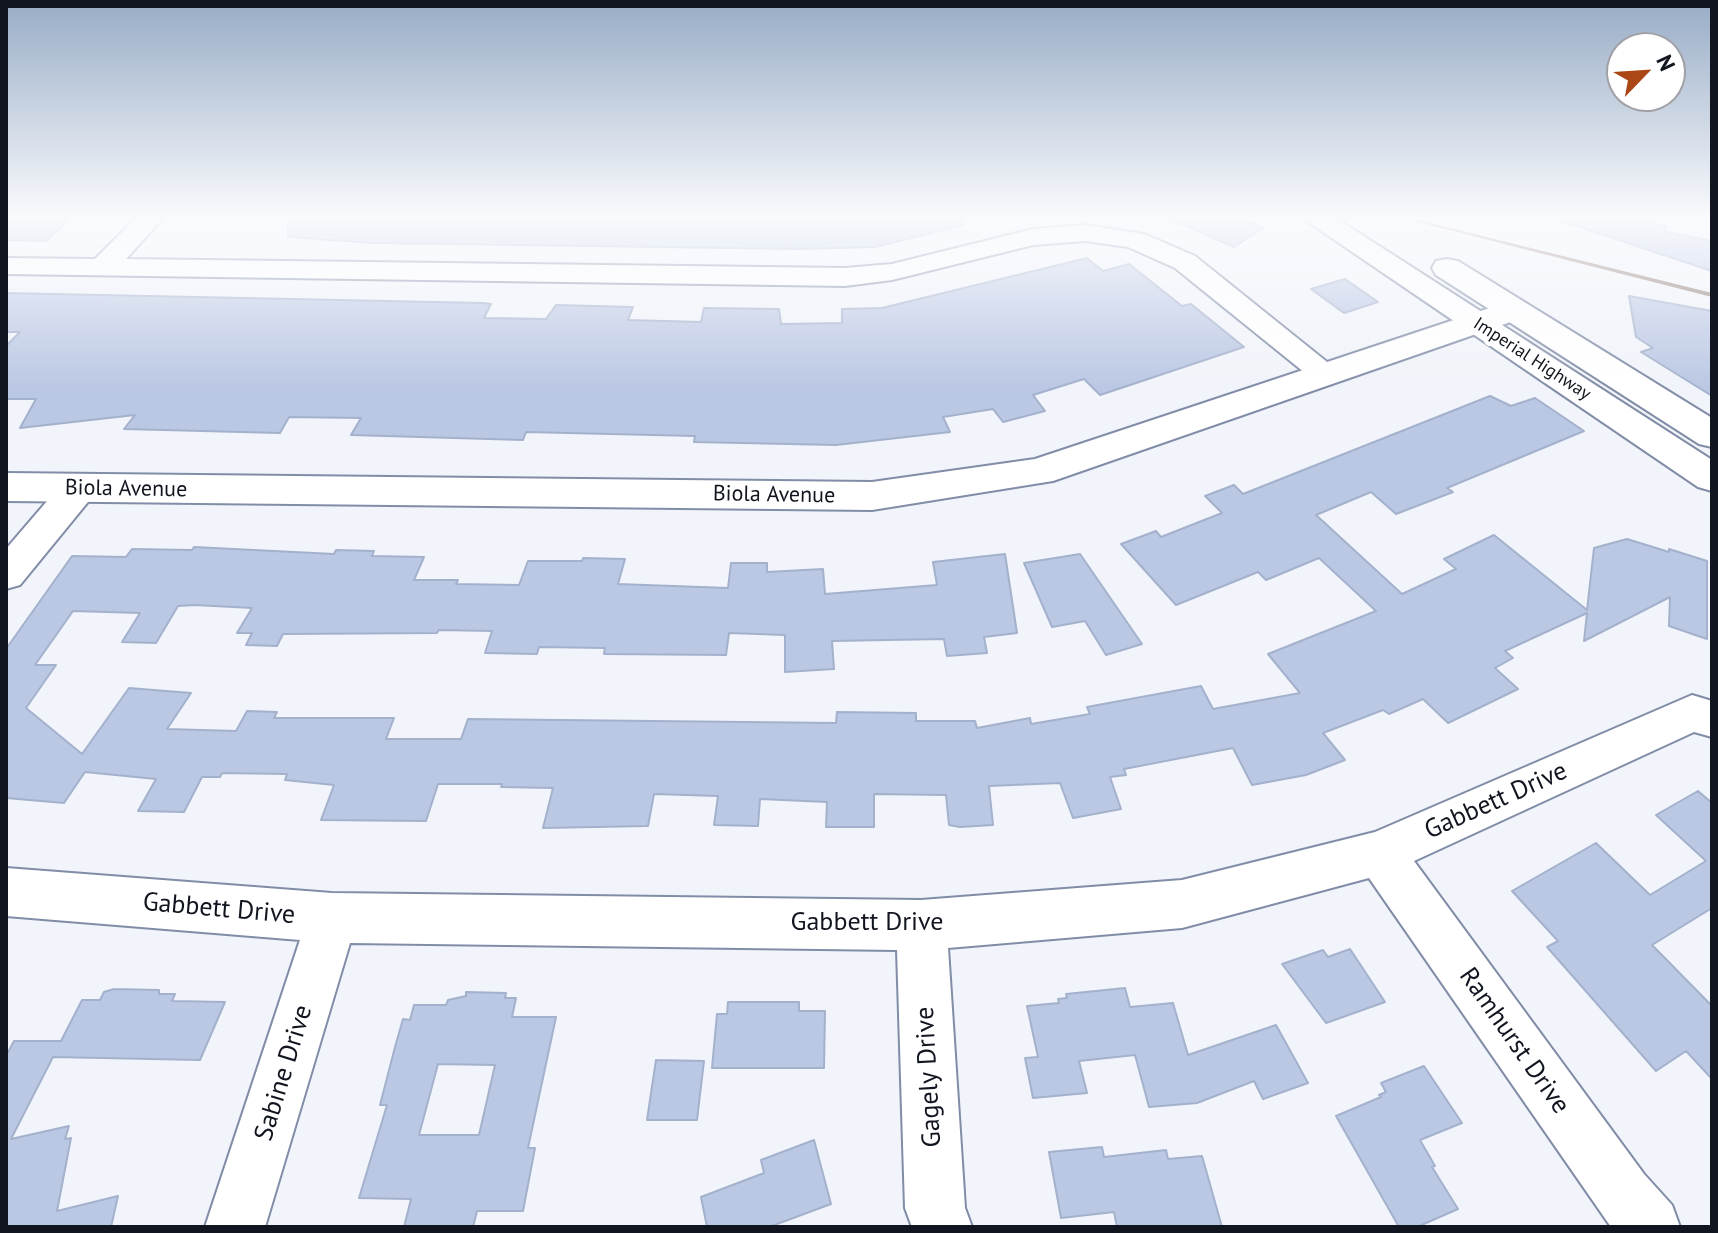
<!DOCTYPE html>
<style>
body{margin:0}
#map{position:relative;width:1718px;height:1233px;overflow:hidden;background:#f1f4fa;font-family:"PT Sans",sans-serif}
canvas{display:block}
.frame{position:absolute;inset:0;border:8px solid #11151f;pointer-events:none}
.north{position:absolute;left:1606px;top:32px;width:80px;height:80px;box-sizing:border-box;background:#fff;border:2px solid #a0a1a5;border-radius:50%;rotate:65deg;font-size:22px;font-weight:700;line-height:32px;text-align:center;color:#11151f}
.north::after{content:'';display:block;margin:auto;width:28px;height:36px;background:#ab4616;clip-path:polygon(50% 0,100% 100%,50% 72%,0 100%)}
</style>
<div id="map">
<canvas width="1718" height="1233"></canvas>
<div class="frame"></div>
<div class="north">N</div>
</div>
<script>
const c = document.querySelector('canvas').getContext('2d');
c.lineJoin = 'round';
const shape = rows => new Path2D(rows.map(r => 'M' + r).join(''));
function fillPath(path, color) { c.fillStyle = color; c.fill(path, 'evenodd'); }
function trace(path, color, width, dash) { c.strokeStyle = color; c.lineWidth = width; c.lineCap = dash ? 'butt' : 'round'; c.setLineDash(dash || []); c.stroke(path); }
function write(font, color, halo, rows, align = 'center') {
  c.font = font + ' "PT Sans",sans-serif'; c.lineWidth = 8; c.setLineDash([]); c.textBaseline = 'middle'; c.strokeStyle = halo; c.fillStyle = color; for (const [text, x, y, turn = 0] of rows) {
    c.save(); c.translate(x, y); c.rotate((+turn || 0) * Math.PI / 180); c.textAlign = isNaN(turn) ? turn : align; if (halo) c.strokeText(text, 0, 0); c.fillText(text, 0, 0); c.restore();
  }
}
fillPath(shape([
 [1418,220,1712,293,1712,297,1418,222,1418,220]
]), '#8c7670');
const building = shape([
 [6,215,75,215,46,241,6,240,6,215],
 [288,215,962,215,964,225,875,247,800,249,373,243,288,237,288,215],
 [1161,215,1232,215,1263,228,1234,247,1161,215],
 [1562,215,1656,215,1651,222,1667,226,1664,231,1712,241,1712,271,1561,221,1562,215],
 [1087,258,1103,271,1129,264,1182,306,1191,304,1244,347,1100,395,1084,379,1033,395,1045,411,1003,422,993,409,943,417,950,432,836,445,694,442,695,436,526,432,523,440,351,435,361,418,289,417,280,433,124,429,135,415,20,428,36,399,6,399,6,346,20,332,6,332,6,293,483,303,491,304,484,318,546,319,556,305,633,307,628,320,701,322,704,308,779,309,781,324,842,323,842,309,882,308,1087,258],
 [1345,279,1378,302,1344,313,1311,289,1345,279],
 [1629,296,1712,311,1712,396,1641,352,1653,348,1636,337,1629,296],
 [1490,396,1511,406,1535,398,1584,431,1447,488,1453,492,1396,514,1371,492,1316,515,1402,594,1456,569,1444,559,1494,535,1587,610,1594,548,1627,539,1669,552,1669,549,1707,561,1707,639,1669,626,1670,597,1584,641,1587,613,1505,651,1513,658,1495,668,1518,689,1448,723,1423,699,1389,714,1383,710,1323,733,1345,760,1306,775,1252,785,1233,748,1124,769,1126,775,1110,777,1121,809,1073,818,1060,783,989,786,993,825,960,827,949,825,946,795,874,794,874,827,826,827,827,802,760,799,758,826,714,825,718,796,654,794,648,826,543,828,553,788,501,787,502,784,438,784,426,821,321,820,334,785,285,780,287,774,222,773,220,777,202,777,184,812,138,811,156,779,85,772,64,803,6,798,6,649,72,556,126,557,132,549,192,550,194,547,334,554,336,550,374,551,372,556,424,557,414,580,458,580,456,584,519,585,528,561,582,561,583,558,625,559,618,584,728,588,731,563,767,563,767,572,823,569,825,594,937,585,933,562,1005,554,1017,633,984,637,987,653,947,656,944,639,832,641,834,669,785,672,785,635,729,633,726,655,604,654,605,648,539,647,537,654,485,653,492,631,439,630,437,633,283,634,277,646,246,645,252,633,237,633,252,608,195,605,178,606,156,643,122,642,140,613,73,611,35,665,56,665,26,708,82,754,129,688,191,693,167,729,236,731,247,711,277,712,274,718,394,718,386,739,461,739,468,719,836,723,837,712,916,713,916,721,975,721,977,728,1030,718,1031,724,1090,714,1087,707,1201,686,1213,709,1300,693,1268,654,1376,611,1319,558,1266,580,1258,572,1176,605,1121,544,1156,531,1161,537,1222,513,1205,496,1234,485,1243,494,1490,396],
 [1080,554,1142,644,1106,655,1085,621,1052,627,1024,563,1080,554],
 [1698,791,1712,803,1712,908,1652,945,1712,1006,1712,1079,1686,1051,1656,1071,1547,947,1558,941,1512,891,1596,843,1650,895,1706,861,1656,815,1698,791],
 [1350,949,1385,1002,1326,1023,1282,964,1323,950,1328,957,1350,949],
 [1125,988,1130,1007,1173,1003,1188,1055,1276,1025,1308,1083,1263,1099,1254,1081,1197,1103,1149,1107,1135,1055,1079,1061,1087,1093,1033,1098,1025,1058,1038,1057,1027,1006,1059,1003,1058,999,1067,998,1066,994,1125,988],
 [114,989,159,990,159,994,175,994,172,1001,225,1002,200,1060,53,1057,11,1139,69,1126,65,1139,71,1138,57,1211,118,1196,111,1227,6,1227,6,1056,14,1041,61,1041,82,1000,100,1000,104,992,114,989],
 [466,992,506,993,505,998,516,998,512,1017,556,1017,528,1148,535,1148,523,1211,477,1211,473,1227,404,1227,411,1199,359,1198,387,1105,380,1105,395,1047,403,1019,410,1020,414,1005,446,1005,448,1000,466,996,466,992],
 [438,1064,495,1065,479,1135,419,1135,438,1064],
 [728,1002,799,1002,799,1011,825,1011,824,1068,712,1068,717,1014,727,1014,728,1002],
 [656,1060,704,1061,697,1120,647,1120,656,1060],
 [1424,1066,1462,1123,1420,1140,1435,1166,1432,1167,1458,1209,1417,1227,1399,1227,1336,1116,1381,1097,1379,1095,1386,1092,1381,1083,1424,1066],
 [814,1140,831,1204,769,1227,707,1227,701,1197,764,1173,761,1160,814,1140],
 [1102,1147,1104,1157,1166,1150,1168,1159,1202,1156,1222,1227,1117,1227,1114,1212,1061,1218,1049,1152,1102,1147]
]);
fillPath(building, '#bbc8e4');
trace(building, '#a4b1cc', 2);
const street = shape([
 [139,215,166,215,126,259,845,268,892,264,1033,229,1085,225,1144,234,1195,256,1342,374,1337,381,1326,384,1315,381,1175,268,1128,247,1085,241,1033,245,892,280,845,286,6,274,6,258,95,259,139,215],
 [79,476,92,479,97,488,92,497,20,585,6,589,6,549,66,479,79,476],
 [1692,695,1712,701,1712,737,1694,732,1414,861,1644,1174,1672,1205,1680,1227,1611,1227,1369,878,1182,928,948,948,965,1208,972,1227,912,1227,905,1208,897,950,350,943,265,1227,205,1227,300,940,6,916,6,868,332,893,921,900,1182,880,1375,832,1692,695]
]);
const secondary = shape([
 [1514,300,1525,303,1530,310,1525,317,1053,481,872,510,6,501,6,473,872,482,1035,459,1514,300]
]);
const primary = shape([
 [1298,215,1331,215,1712,460,1712,491,1698,487,1298,215],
 [1447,259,1458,261,1712,418,1712,447,1699,444,1436,275,1432,268,1436,261,1447,259]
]);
trace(street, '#818da7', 4);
trace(secondary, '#818da7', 4);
trace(primary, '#818da7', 4);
fillPath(street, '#fff');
fillPath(secondary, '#fff');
fillPath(primary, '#fff');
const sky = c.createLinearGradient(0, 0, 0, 387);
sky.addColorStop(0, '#98acc6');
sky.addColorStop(0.56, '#f9fafd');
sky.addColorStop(1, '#f9fafd00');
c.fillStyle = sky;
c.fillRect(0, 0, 1718, 387);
write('18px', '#11151f', '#fff', [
 ["Imperial Highway",1532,359,33]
]);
write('22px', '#11151f', '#fff', [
 ["Biola Avenue",126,489,1],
 ["Biola Avenue",774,495,1]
]);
write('26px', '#11151f', '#fff', [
 ["Gabbett Drive",1496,801,-24],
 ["Gabbett Drive",219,909,5],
 ["Gabbett Drive",867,923],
 ["Ramhurst Drive",1514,1041,55],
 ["Sabine Drive",284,1073,-73],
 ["Gagely Drive",929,1077,-93]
]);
</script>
